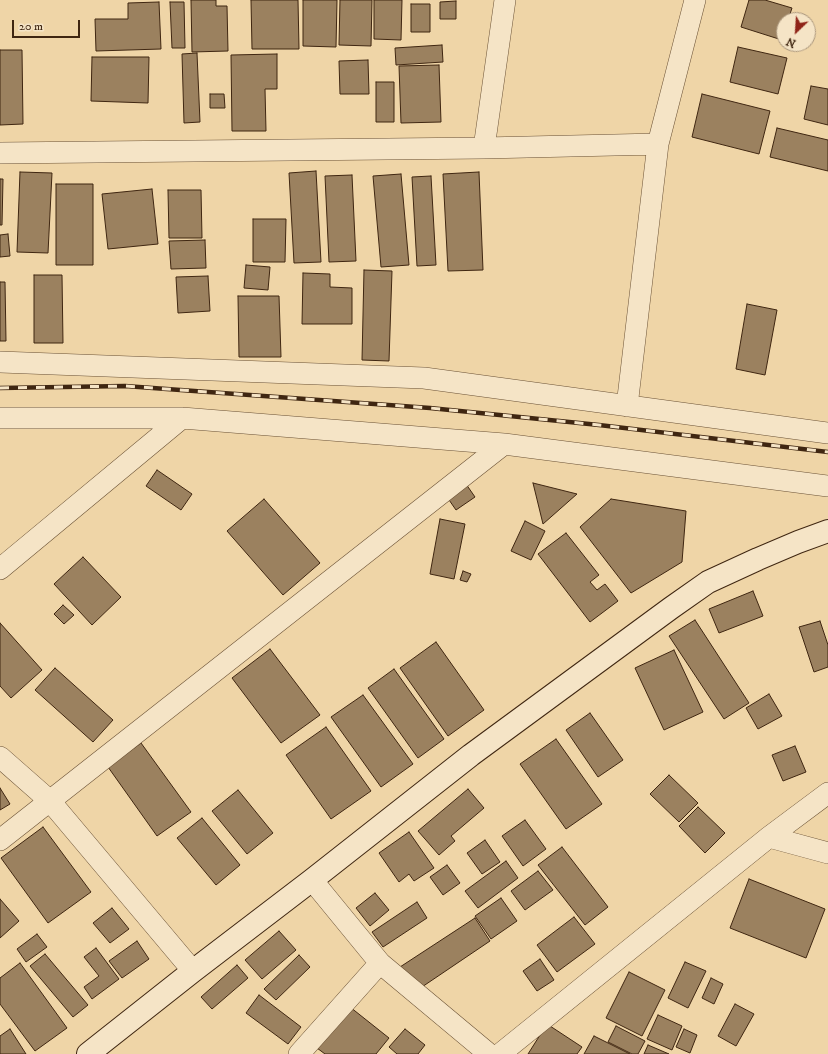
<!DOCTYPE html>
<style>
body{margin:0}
#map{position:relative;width:828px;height:1054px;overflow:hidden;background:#efd5a7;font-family:"IM FELL DW Pica",serif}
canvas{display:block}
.north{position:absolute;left:776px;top:12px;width:40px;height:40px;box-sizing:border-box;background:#f5e4c6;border:1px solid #ac987e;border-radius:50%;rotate:205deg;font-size:11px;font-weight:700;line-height:16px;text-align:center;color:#3f2611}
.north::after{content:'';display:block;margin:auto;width:14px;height:18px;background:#8f2418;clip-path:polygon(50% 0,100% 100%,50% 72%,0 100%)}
.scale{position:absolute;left:12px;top:20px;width:68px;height:18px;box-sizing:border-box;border:2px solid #3f2611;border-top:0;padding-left:5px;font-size:12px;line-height:14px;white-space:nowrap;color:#3f2611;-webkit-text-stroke:3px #f5e4c6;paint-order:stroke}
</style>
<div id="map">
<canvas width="828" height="1054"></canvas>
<div class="north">N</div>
<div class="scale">20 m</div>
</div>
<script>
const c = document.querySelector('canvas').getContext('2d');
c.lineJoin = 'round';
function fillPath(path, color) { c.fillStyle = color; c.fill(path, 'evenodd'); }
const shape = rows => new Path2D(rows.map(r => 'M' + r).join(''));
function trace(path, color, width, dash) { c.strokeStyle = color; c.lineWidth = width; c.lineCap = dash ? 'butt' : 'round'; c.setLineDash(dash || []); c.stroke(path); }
const building = shape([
 [191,0,216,0,216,6,227,6,228,51,192,52,191,0],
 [251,0,298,0,299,49,252,49,251,0],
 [303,0,337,0,336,47,303,46,303,0],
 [340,0,372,0,371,46,339,45,340,0],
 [374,0,402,0,401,40,374,39,374,0],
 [749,0,765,0,792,8,788,20,784,20,784,35,782,40,741,27,749,0],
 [456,1,456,19,440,19,440,2,456,1],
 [159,2,161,49,96,51,95,19,128,19,128,3,159,2],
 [170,2,184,2,185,48,172,48,170,2],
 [411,4,430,4,430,32,411,32,411,4],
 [442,45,443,62,396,65,395,48,442,45],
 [738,47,787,58,778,94,730,82,738,47],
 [0,50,22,50,23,124,0,125,0,50],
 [197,53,200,122,184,123,182,54,197,53],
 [277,54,277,89,265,89,266,131,232,131,231,55,277,54],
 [92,57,149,57,148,103,91,101,92,57],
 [368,60,369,94,340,94,339,61,368,60],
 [439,65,441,122,401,123,399,66,439,65],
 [376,82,394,82,394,122,376,122,376,82],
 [811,86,828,89,828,125,804,119,811,86],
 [210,94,224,94,225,108,210,108,210,94],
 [702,94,770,111,759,154,692,137,702,94],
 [777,128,828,140,828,171,770,157,777,128],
 [316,171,321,262,294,263,289,173,316,171],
 [20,172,52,173,48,253,17,252,20,172],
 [479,172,483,270,448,271,443,174,479,172],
 [401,174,409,265,381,267,373,176,401,174],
 [352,175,356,261,329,262,325,176,352,175],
 [431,176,436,265,417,266,412,177,431,176],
 [0,179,3,179,2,225,0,225,0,179],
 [56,184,93,184,93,265,56,265,56,184],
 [152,189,158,244,108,249,102,194,152,189],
 [168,190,201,190,202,238,169,238,168,190],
 [253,219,286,219,285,262,253,262,253,219],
 [8,234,10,256,0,257,0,235,8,234],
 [205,240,206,268,171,269,169,241,205,240],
 [246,265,270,267,268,290,244,288,246,265],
 [364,270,392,271,389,361,362,360,364,270],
 [303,273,330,274,330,287,352,288,352,324,302,324,303,273],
 [34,275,62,275,63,343,34,343,34,275],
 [208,276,210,311,178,313,176,277,208,276],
 [0,282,5,282,6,341,0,341,0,282],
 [238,296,279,296,281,357,239,357,238,296],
 [747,304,777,310,765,375,736,369,747,304],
 [157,470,192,494,181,510,146,486,157,470],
 [533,483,577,494,543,524,533,483],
 [466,484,475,497,456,510,447,497,466,484],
 [264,499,320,563,283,595,227,531,264,499],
 [611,499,686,511,682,562,631,593,580,527,611,499],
 [440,519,465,524,454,579,430,574,440,519],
 [525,521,545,531,531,560,511,551,525,521],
 [566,533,599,575,590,582,597,590,605,584,618,601,590,622,538,554,566,533],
 [83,557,121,597,92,625,54,584,83,557],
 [463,571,471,574,467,582,460,580,463,571],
 [753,591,763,616,719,633,709,609,753,591],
 [63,605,74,615,64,624,54,614,63,605],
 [695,620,749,703,724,719,669,636,695,620],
 [820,621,828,645,828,667,814,672,799,627,820,621],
 [0,623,42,670,11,698,0,686,0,623],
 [436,642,484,710,448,736,400,668,436,642],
 [270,649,320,715,281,743,232,678,270,649],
 [674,650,703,712,664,730,635,668,674,650],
 [55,668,113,720,93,742,35,690,55,668],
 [394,669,444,739,418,758,368,688,394,669],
 [769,694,782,716,758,729,746,708,769,694],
 [363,695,413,764,381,787,331,717,363,695],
 [590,713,623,760,598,777,566,730,590,713],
 [326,727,371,791,331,819,286,755,326,727],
 [556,739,602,804,566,829,520,764,556,739],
 [141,743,191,812,157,836,108,767,141,743],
 [795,746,806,772,783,781,772,755,795,746],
 [669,775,698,803,679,822,650,794,669,775],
 [0,788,10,804,0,810,0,788],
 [468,789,484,808,451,836,455,841,439,855,418,831,468,789],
 [238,790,273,833,247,854,212,811,238,790],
 [698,807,725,833,705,853,679,826,698,807],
 [202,818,240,865,216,885,177,838,202,818],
 [525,820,546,849,523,866,502,836,525,820],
 [43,827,91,892,48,923,1,858,43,827],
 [409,832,434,868,414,881,409,874,399,882,379,853,409,832],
 [485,840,500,862,482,874,467,853,485,840],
 [562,847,608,907,585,925,538,865,562,847],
 [506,861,518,878,478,908,465,891,506,861],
 [447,865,460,883,443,895,430,877,447,865],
 [538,871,553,890,525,910,511,891,538,871],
 [749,879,825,909,806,958,730,928,749,879],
 [375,893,389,910,370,926,356,908,375,893],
 [501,898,517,921,491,939,475,916,501,898],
 [0,899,19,921,0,938,0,899],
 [417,902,427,918,383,947,372,932,417,902],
 [112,908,129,929,110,943,93,923,112,908],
 [574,917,595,944,557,972,537,945,574,917],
 [475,918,490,941,416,991,400,967,475,918],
 [279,931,296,950,262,979,245,960,279,931],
 [37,934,47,947,26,962,17,949,37,934],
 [137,941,149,959,122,978,109,961,137,941],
 [96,948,119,979,92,999,84,987,99,976,84,957,96,948],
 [45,954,88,1005,73,1017,30,966,45,954],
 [299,955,310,967,276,1000,264,989,299,955],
 [540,959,554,980,537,991,523,971,540,959],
 [685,962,706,971,688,1008,668,998,685,962],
 [20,963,67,1028,35,1051,0,1004,0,978,20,963],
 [237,965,248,978,212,1009,201,997,237,965],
 [629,972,665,990,642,1036,606,1018,629,972],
 [711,978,723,984,714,1004,702,998,711,978],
 [259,995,301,1027,288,1044,246,1013,259,995],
 [735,1004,754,1014,736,1046,718,1036,735,1004],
 [350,1007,389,1038,376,1054,325,1054,317,1048,350,1007],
 [658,1015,682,1026,672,1050,647,1039,658,1015],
 [547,1024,582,1047,577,1054,528,1054,547,1024],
 [616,1026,645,1041,638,1054,632,1054,608,1042,616,1026],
 [10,1029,26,1054,0,1054,0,1036,10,1029],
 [405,1029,425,1045,418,1054,397,1054,389,1047,405,1029],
 [684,1029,697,1035,690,1053,676,1047,684,1029],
 [594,1036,630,1054,584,1054,594,1036],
 [648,1045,669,1054,644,1054,648,1045]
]);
fillPath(building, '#9b815f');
trace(building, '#3f2611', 1);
const street = shape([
 [484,148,505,0],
 [0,153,484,148,658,144],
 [0,362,424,378,828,433],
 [627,406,658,144,695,0],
 [0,418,182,418,504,444,828,486],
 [0,569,182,418],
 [0,757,50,801,193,971],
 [769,837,828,853],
 [0,840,504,444],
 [312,880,380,963,489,1054],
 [299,1054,380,963],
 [500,1054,769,837,828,793]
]);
const secondary = shape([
 [88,1054,193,971,312,880,471,755,671,608,708,582,758,559,798,542,828,531]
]);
trace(street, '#6b5236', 22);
trace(secondary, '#3f2611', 24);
trace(street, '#f5e4c6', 21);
trace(secondary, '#f5e4c6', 22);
const rail = shape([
 [0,388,125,386,430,408,599,425,828,452]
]);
trace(rail, '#3f2611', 4.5);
trace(rail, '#f5e4c6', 3, [9]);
</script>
